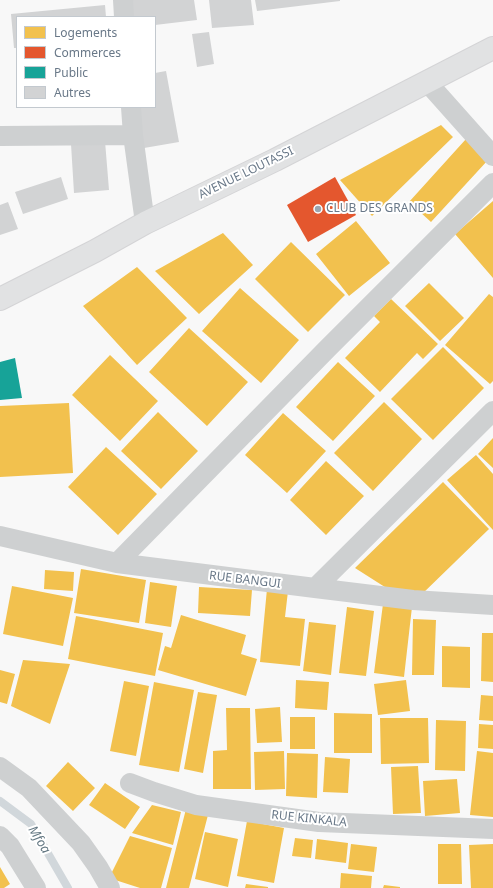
<!DOCTYPE html>
<style>
body{margin:0}
#map{position:relative;width:493px;height:888px;overflow:hidden;background:#f8f8f8;font-family:"Noto Sans",sans-serif}
canvas{display:block}
.legend{position:absolute;left:16px;top:16px;width:140px;height:92px;box-sizing:border-box;background:#fff;border:1px solid #c3c9cf;margin:0;padding:5px 7px;list-style:none;font-size:12px;color:#697888}
.legend li{display:flex;align-items:center;gap:8px;height:20px}
.legend b{width:20px;border:1px solid #c3c9cf}
</style>
<div id="map">
<canvas width="493" height="888"></canvas>
<ul class="legend">
<li><b style="height:11px;background:#f2c14e"></b>Logements</li>
<li><b style="height:11px;background:#e4572e"></b>Commerces</li>
<li><b style="height:11px;background:#17a398"></b>Public</li>
<li><b style="height:11px;background:#d2d3d4"></b>Autres</li>
</ul>
</div>
<script>
const c = document.querySelector('canvas').getContext('2d');
c.lineJoin = 'round';
function fillPath(path, color) { c.fillStyle = color; c.fill(path, 'evenodd'); }
const shape = rows => new Path2D(rows.map(r => 'M' + r).join(''));
function trace(path, color, width, dash) { c.strokeStyle = color; c.lineWidth = width; c.lineCap = dash ? 'butt' : 'round'; c.setLineDash(dash || []); c.stroke(path); }
function write(font, color, halo, rows, align = 'center') {
  c.font = font + ' "Noto Sans",sans-serif'; c.lineWidth = 4; c.setLineDash([]); c.textBaseline = 'middle'; c.strokeStyle = halo; c.fillStyle = color; for (const [text, x, y, turn = 0] of rows) {
    c.save(); c.translate(x, y); c.rotate((+turn || 0) * Math.PI / 180); c.textAlign = isNaN(turn) ? turn : align; if (halo) c.strokeText(text, 0, 0); c.fillText(text, 0, 0); c.restore();
  }
}
fillPath(shape([
 [441,125,453,137,372,216,340,180],
 [466,139,488,160,431,222,409,202],
 [493,201,493,278,455,234],
 [356,221,390,263,349,296,316,254],
 [223,233,253,265,199,314,155,271],
 [291,242,345,295,308,332,255,279],
 [137,267,187,318,137,365,83,306],
 [429,283,464,318,440,341,405,306],
 [240,288,299,340,261,383,202,331],
 [489,294,493,297,493,381,490,384,445,345],
 [391,299,438,344,423,359,417,353,380,392,345,358,380,322,374,316],
 [189,328,248,382,207,426,149,372],
 [443,347,484,388,433,440,391,399],
 [110,355,158,401,120,441,72,395],
 [338,362,375,396,333,441,296,407],
 [384,402,422,439,373,491,334,453],
 [69,403,73,473,0,477,0,406],
 [158,412,198,451,161,489,121,451],
 [283,413,326,451,287,493,245,455],
 [493,438,493,468,478,454],
 [106,447,157,494,118,535,68,487],
 [476,455,493,474,493,530,447,480],
 [326,461,364,496,326,535,290,500],
 [443,482,489,529,419,597,388,589,355,568],
 [81,569,146,580,139,623,74,613],
 [45,570,74,572,73,591,44,589],
 [150,582,177,586,171,627,145,623],
 [12,586,73,598,63,646,3,634],
 [199,587,252,590,250,616,198,613],
 [267,589,288,591,285,617,305,619,300,666,260,662],
 [383,604,412,607,404,677,374,673],
 [347,607,374,611,366,676,339,673],
 [181,615,246,635,241,654,257,659,246,696,158,670,165,646,171,648],
 [76,616,163,633,155,676,68,659],
 [413,619,436,620,434,675,412,675],
 [309,622,336,625,331,675,303,671],
 [482,633,493,633,493,682,481,681],
 [442,646,470,647,470,688,442,687],
 [23,660,70,664,50,724,11,706],
 [0,670,15,674,7,704,0,702],
 [296,680,329,682,327,710,295,708],
 [406,680,410,711,378,715,374,684],
 [124,681,149,686,136,756,110,751],
 [154,682,194,690,179,772,139,765],
 [198,692,217,695,203,773,184,769],
 [481,695,493,696,493,721,479,720],
 [280,707,282,742,257,743,255,709],
 [226,708,250,708,251,789,213,789,213,751,227,750],
 [334,713,372,714,372,753,334,753],
 [290,717,315,717,315,749,290,749],
 [380,718,428,718,429,763,381,764],
 [436,720,466,721,465,771,435,770],
 [479,724,493,725,493,749,478,748],
 [284,751,285,789,255,790,254,752],
 [477,751,493,753,493,817,470,815],
 [287,753,318,754,317,798,286,796],
 [325,757,350,759,348,793,323,792],
 [68,762,95,788,73,811,46,786],
 [418,766,421,813,393,814,391,767],
 [457,779,460,813,425,816,423,781],
 [105,783,140,807,125,829,89,805],
 [152,805,181,812,173,845,132,833],
 [186,809,208,815,189,888,166,888],
 [247,821,284,828,274,883,237,876],
 [205,832,238,839,228,887,195,879],
 [130,836,172,848,161,888,140,888,109,878],
 [295,838,313,840,311,858,292,856],
 [317,839,348,843,346,863,315,859],
 [351,844,377,847,374,872,348,869],
 [438,844,461,844,462,884,438,884],
 [493,844,493,888,471,888,469,845],
 [0,867,10,884,4,888,0,888],
 [341,873,372,876,371,888,340,888],
 [246,884,268,887,268,888,245,888],
 [384,885,400,887,400,888,383,888]
]), '#f2c14e');
fillPath(shape([
 [335,177,356,215,308,242,287,205]
]), '#e4572e');
fillPath(shape([
 [15,358,22,398,0,400,0,362]
]), '#17a398');
trace(shape([
 [0,801,31,824,68,888]
]), '#d1d7db', 8);
fillPath(shape([
 [130,0,194,0,197,20,155,25,155,17,132,17],
 [209,0,251,0,254,25,212,28],
 [255,0,340,0,340,1,257,11],
 [105,5,106,17,17,17,17,48,14,48,11,14],
 [209,32,214,64,197,67,192,34],
 [166,71,179,142,144,148,137,107,155,107,155,73],
 [105,141,109,190,74,193,71,144],
 [61,177,68,199,23,214,15,192],
 [8,202,18,229,0,235,0,205]
]), '#d2d3d4');
const secondary = shape([
 [0,299,95,251,145,223,275,160,493,48]
]);
trace(secondary, '#d4d4d6', 24);
trace(shape([
 [123,0,124,17],
 [427,82,493,156],
 [131,107,133,135,145,223],
 [0,136,133,135],
 [0,536,117,563,315,588,413,600,493,605],
 [117,563,328,348,493,183],
 [315,588,493,411],
 [0,767,29,788,81,843,98,867,110,888],
 [130,783,154,792,196,805,319,822,493,829],
 [0,836,10,846,36,888]
]), '#ced0d1', 20);
trace(secondary, '#e1e2e3', 22);
for (const [x, y, r, color] of [
 [318,209,4,"#9ba5af"]
]) { const dot = new Path2D(); dot.arc(x, y, r, 0, 2 * Math.PI); c.fillStyle = color; c.fill(dot); trace(dot, '#fff', 1.5); }
write('12px', '#697888', '#fff', [
 ["AVENUE LOUTASSI",246,173,-26],
 ["RUE BANGUI",245,580,7],
 ["RUE KINKALA",309,819,6]
]);
write('12px', '#697888', '#fff', [
 ["CLUB DES GRANDS",326,209]
], 'left');
write('italic 13px', '#647883', '#fff', [
 ["Mfoa",39,840,58]
]);
</script>
